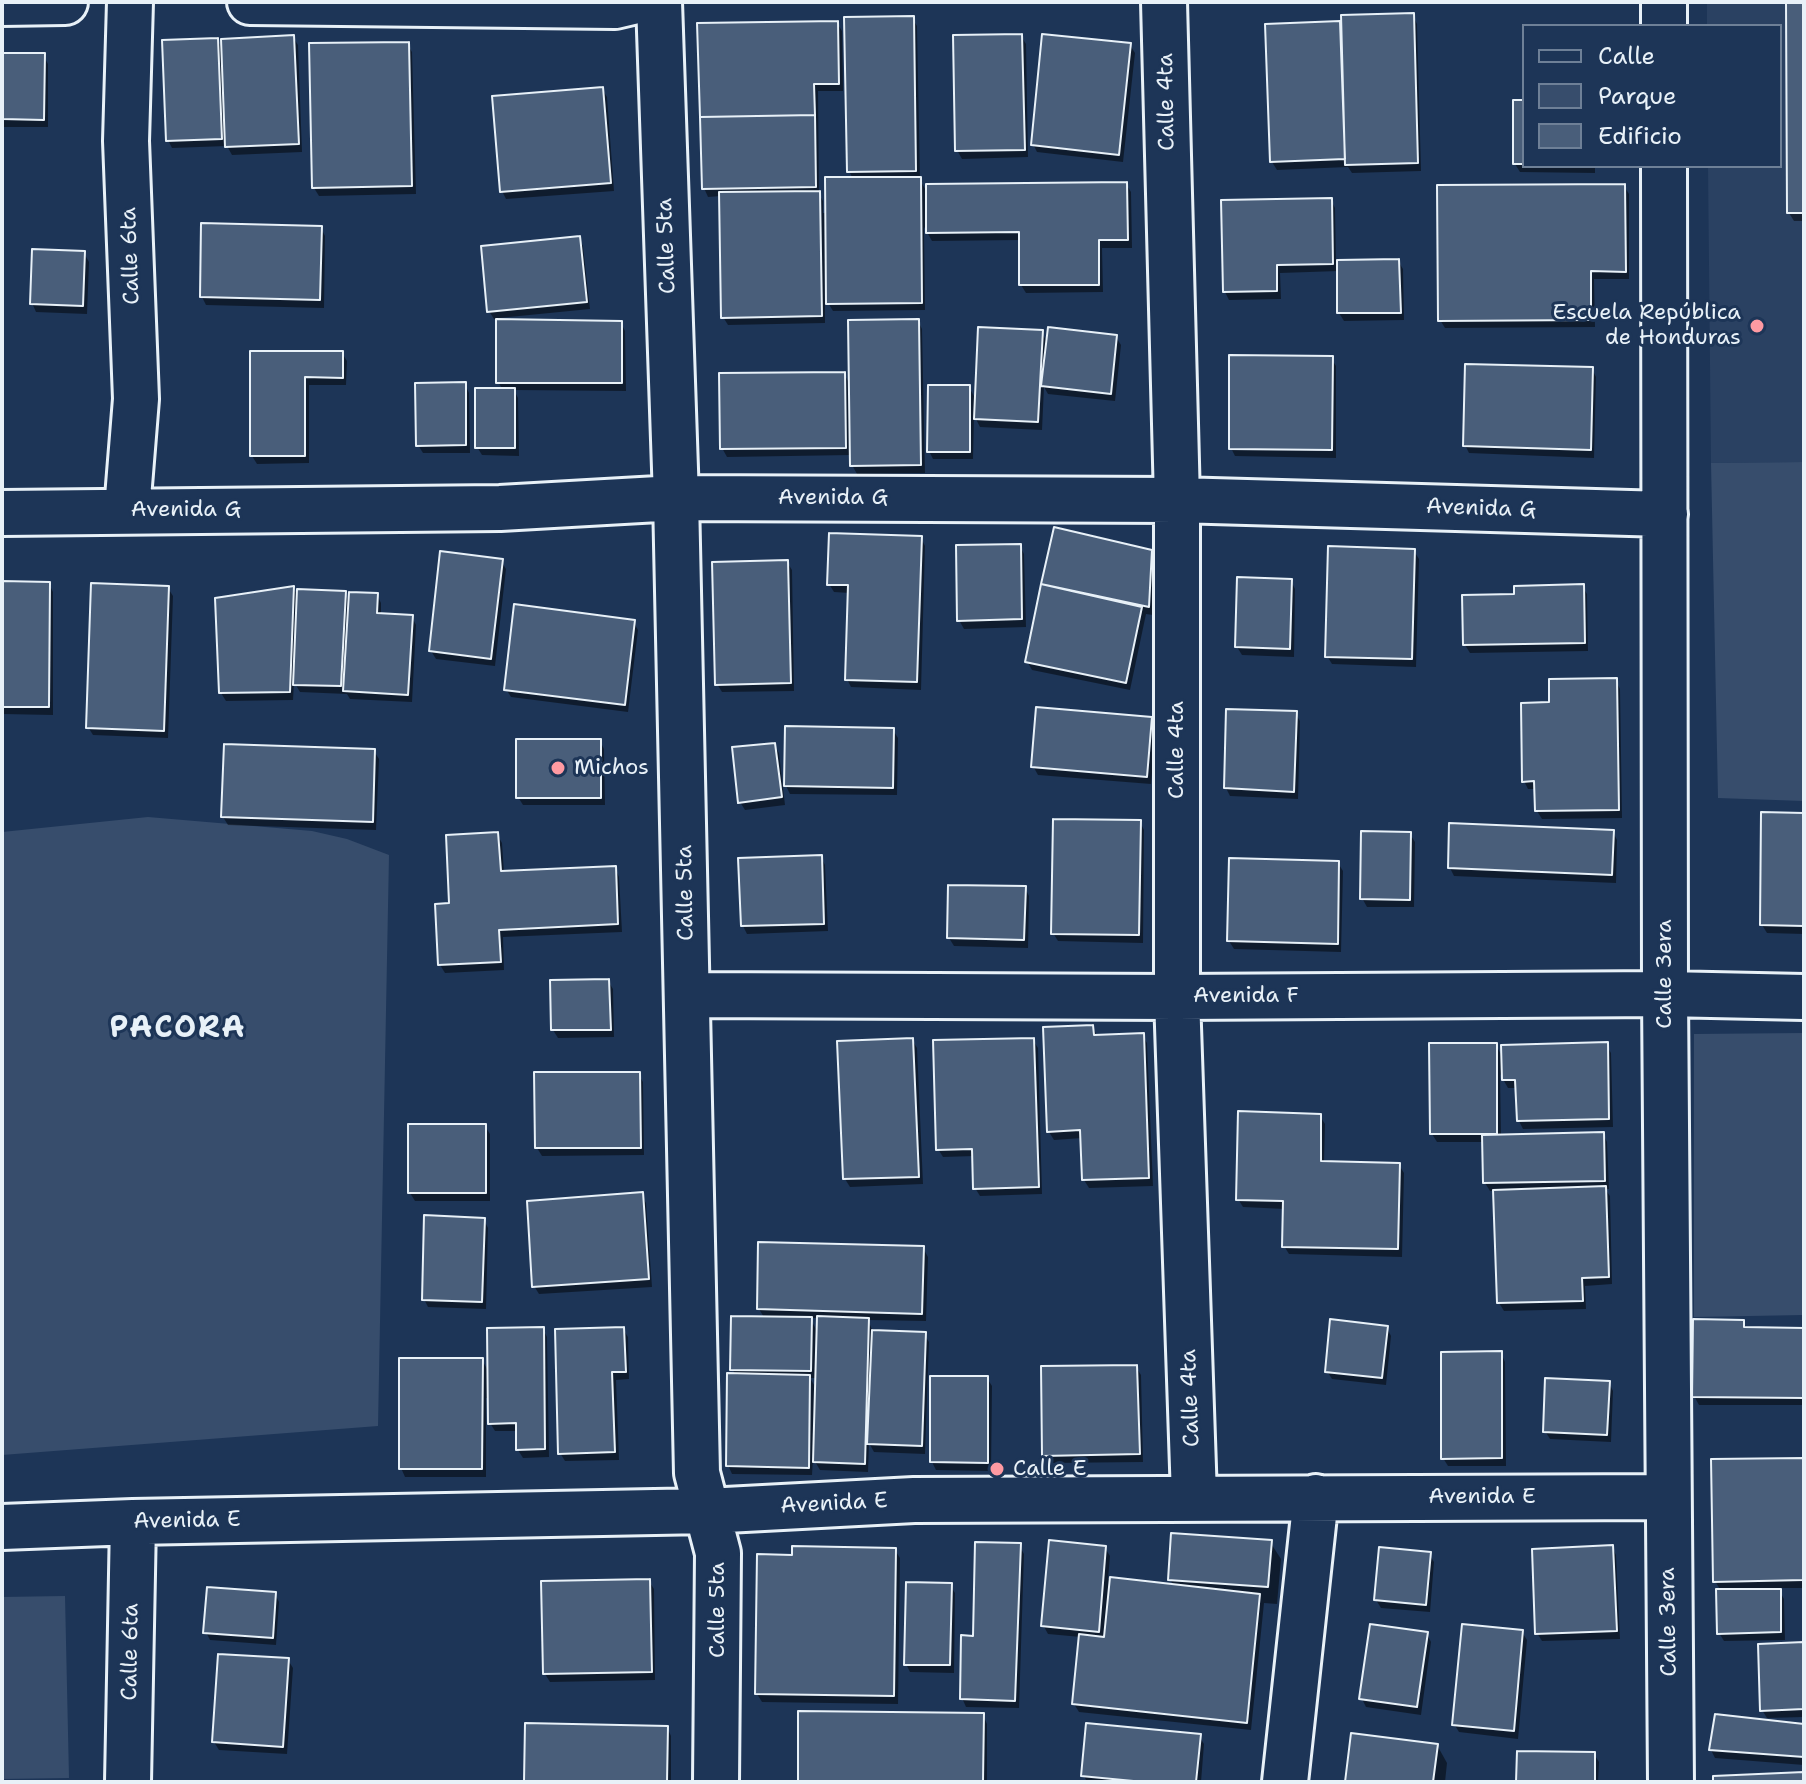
<!DOCTYPE html>
<meta charset="utf-8">
<style>
body{margin:0}
#map{position:relative;width:1806px;height:1784px;overflow:hidden;background:#1d3557;font-family:"Shantell Sans",sans-serif}
canvas{display:block}
.frame{position:absolute;inset:0;border:4px solid #e8f1f8;pointer-events:none}
.legend{position:absolute;left:1522px;top:24px;width:260px;height:144px;box-sizing:border-box;background:#1d3557;border:2px solid #6e8097;margin:0;padding:10px 14px;list-style:none;font-size:24px;color:#e8f1f8}
.legend li{display:flex;align-items:center;gap:16px;height:40px}
.legend b{width:40px;border:2px solid #6e8097}
</style>
<div id="map">
<canvas width="1806" height="1784"></canvas>
<div class="frame"></div>
<ul class="legend">
<li><b style="height:10px;background:#1d3557"></b>Calle</li>
<li><b style="height:22px;background:#374d6c"></b>Parque</li>
<li><b style="height:22px;background:#495e7a"></b>Edificio</li>
</ul>
</div>
<script>
const c = document.querySelector('canvas').getContext('2d');
c.lineJoin = 'round';
function fillPath(path, color) { c.fillStyle = color; c.fill(path, 'evenodd'); }
const shape = rows => new Path2D(rows.map(r => 'M' + r).join(''));
function trace(path, color, width, dash) { c.strokeStyle = color; c.lineWidth = width; c.lineCap = dash ? 'butt' : 'round'; c.setLineDash(dash || []); c.stroke(path); }
function write(font, color, halo, rows, align = 'center') {
  c.font = font + ' "Shantell Sans",sans-serif'; c.lineWidth = 6; c.setLineDash([]); c.textBaseline = 'middle'; c.strokeStyle = halo; c.fillStyle = color; for (const [text, x, y, turn = 0] of rows) {
    c.save(); c.translate(x, y); c.rotate((+turn || 0) * Math.PI / 180); c.textAlign = isNaN(turn) ? turn : align; if (halo) c.strokeText(text, 0, 0); c.fillText(text, 0, 0); c.restore();
  }
}
fillPath(shape([
 [1707,2,1804,2,1804,462,1711,463,1708,166,1780,166,1780,26,1707,26]
]), '#2a4162');
fillPath(shape([
 [1804,462,1804,801,1718,798,1711,463],
 [148,817,312,831,347,839,389,855,378,1426,2,1455,2,832],
 [1804,1033,1804,1315,1694,1317,1694,1034],
 [65,1596,69,1778,2,1779,2,1597]
]), '#374d6c');
fillPath(shape([
 [1777,2,1804,2,1804,221,1794,221,1789,213,1788,2],
 [1413,16,1417,24,1421,171,1352,173,1348,167,1277,170,1272,162,1267,26,1342,23],
 [912,18,917,26,920,180,928,194,1126,184,1131,192,1132,248,1102,248,1103,292,1026,293,1021,285,1021,240,932,241,924,227,925,310,833,311,825,298,825,323,728,325,723,317,721,196,708,197,704,188,837,23,842,31,843,91,818,91,819,194,823,201,823,213,827,213,853,179,849,171],
 [1021,36,1026,44,1028,157,962,159,957,150],
 [293,37,298,45,302,152,232,155,227,146,172,148,168,140,217,40,224,51],
 [407,44,412,52,416,194,319,196,314,188],
 [1130,45,1135,53,1123,162,1037,152,1033,144],
 [2,55,43,55,48,64,48,127,2,127],
 [602,89,607,97,614,191,506,199,502,191],
 [1524,102,1524,166,1595,166,1595,173,1520,172,1515,164],
 [1624,186,1629,194,1629,279,1594,279,1595,327,1445,328,1440,320],
 [1331,200,1335,208,1336,262,1398,261,1403,269,1404,320,1344,321,1339,313,1339,271,1280,273,1281,299,1229,300,1225,292],
 [321,228,325,236,324,308,206,305,202,297],
 [578,238,583,246,590,309,499,318,499,321,621,323,625,331,626,391,514,390,518,398,519,456,482,455,477,447,503,390,498,382,498,319,494,319,489,311],
 [84,253,89,262,87,314,36,312,32,303],
 [918,321,922,329,925,473,857,474,852,465,852,455,727,457,722,448,844,374,851,386],
 [1041,332,1048,343,1116,337,1121,345,1115,401,1048,394,1044,387,1042,430,980,427,974,415,973,459,933,459,929,451,969,387,976,400],
 [252,353,342,353,347,361,346,385,309,385,309,463,257,464,252,456],
 [1331,358,1336,366,1336,458,1235,456,1231,448],
 [1592,369,1596,377,1594,458,1469,453,1465,445],
 [465,384,469,393,470,453,423,453,418,445],
 [1056,530,1150,551,1155,560,1153,615,1146,614,1130,690,1032,670,1027,661],
 [921,538,925,546,921,690,851,687,847,679,850,593,834,592,829,584],
 [1020,546,1024,554,1026,627,964,629,959,620],
 [1414,551,1419,559,1416,667,1332,664,1327,656],
 [501,561,506,569,495,666,436,659,431,651],
 [787,562,792,570,794,691,722,692,717,684],
 [1291,581,1295,589,1294,657,1242,655,1237,647],
 [2,583,49,584,53,592,53,715,2,714],
 [1582,586,1587,594,1588,651,1470,653,1465,645,1516,596],
 [168,588,173,596,168,738,93,735,88,727],
 [293,588,299,597,344,593,350,603,377,595,381,603,381,616,412,617,416,625,412,702,350,699,347,694,300,692,294,682,293,700,226,701,221,693],
 [633,621,638,630,628,712,511,697,506,689],
 [1616,681,1620,689,1622,818,1542,819,1537,811,1536,789,1528,789,1524,781,1551,704],
 [1295,713,1300,721,1298,799,1230,796,1226,788],
 [1151,719,1156,727,1151,784,1038,775,1033,766],
 [893,730,898,738,897,795,790,794,786,786],
 [600,741,604,749,605,805,523,805,518,797],
 [774,745,779,753,785,805,745,810,740,802],
 [374,751,379,759,376,830,228,825,223,817],
 [1804,815,1804,934,1767,933,1762,925],
 [1140,822,1144,830,1143,943,1058,941,1053,933],
 [1613,832,1617,840,1616,883,1454,876,1450,868],
 [497,834,502,843,504,873,615,868,619,877,622,932,503,937,504,970,445,973,440,965],
 [1410,834,1415,842,1414,907,1367,907,1362,898],
 [821,857,825,865,828,931,747,934,743,926],
 [1338,863,1343,871,1341,952,1234,949,1229,941],
 [1025,888,1029,896,1028,948,954,946,949,938],
 [608,981,613,989,614,1037,558,1038,553,1030],
 [1092,1027,1097,1035,1142,1035,1147,1043,1153,1186,1089,1188,1084,1180,1082,1138,1054,1140,1049,1132],
 [912,1040,917,1048,923,1184,850,1187,845,1179],
 [1033,1040,1038,1048,1042,1194,980,1196,975,1188,975,1156,943,1157,938,1149],
 [1606,1044,1611,1053,1613,1127,1523,1129,1519,1121,1518,1088,1508,1088,1500,1074,1501,1137,1603,1134,1607,1142,1609,1189,1605,1189,1610,1196,1612,1284,1585,1286,1586,1309,1504,1311,1499,1303,1495,1191,1490,1191,1485,1183,1485,1142,1437,1142,1432,1134,1496,1045,1503,1058],
 [638,1074,643,1082,644,1155,542,1156,537,1148],
 [1320,1116,1325,1124,1324,1163,1399,1165,1404,1173,1402,1257,1289,1254,1284,1246,1285,1209,1243,1207,1238,1199],
 [485,1126,490,1134,490,1201,415,1201,410,1193],
 [641,1195,646,1203,652,1287,539,1294,534,1286],
 [484,1220,488,1228,486,1309,428,1307,424,1299],
 [923,1248,928,1257,926,1321,868,1320,873,1332,924,1334,929,1342,925,1454,874,1452,869,1443,868,1472,820,1470,813,1458,812,1475,732,1474,728,1465,736,1375,732,1369,765,1319,759,1309],
 [810,1318,819,1318,818,1333],
 [810,1378,817,1378,817,1390],
 [1743,1322,1747,1329,1804,1330,1804,1405,1699,1405,1694,1396],
 [1387,1328,1391,1336,1386,1385,1332,1379,1327,1371],
 [543,1329,547,1337,549,1457,523,1458,518,1450,518,1431,495,1431,490,1423,490,1398,486,1398,486,1477,405,1477,401,1468,482,1360,490,1374],
 [623,1329,628,1337,629,1379,616,1380,619,1460,565,1461,560,1453],
 [1501,1353,1505,1362,1506,1466,1448,1466,1443,1458],
 [1136,1367,1141,1375,1143,1462,1049,1463,1044,1455],
 [987,1378,992,1386,991,1471,936,1470,932,1462],
 [1609,1383,1613,1391,1611,1442,1550,1439,1545,1431],
 [1804,1460,1804,1588,1778,1588,1784,1599,1785,1640,1724,1641,1719,1633,1721,1591,1715,1581],
 [1270,1542,1281,1559,1277,1604,1264,1603,1251,1730,1079,1712,1074,1704,1081,1637,1048,1634,1043,1625,1105,1548,1110,1556,1108,1579,1174,1586,1170,1579],
 [1019,1545,1024,1554,1019,1708,966,1707,962,1698,975,1638],
 [1612,1547,1616,1555,1620,1639,1542,1641,1537,1633],
 [895,1550,900,1558,898,1704,762,1702,757,1694,794,1557],
 [1429,1554,1434,1562,1430,1612,1381,1608,1376,1600],
 [649,1581,654,1589,655,1680,550,1682,545,1674],
 [950,1585,955,1593,954,1673,910,1672,906,1664],
 [275,1594,279,1602,276,1645,210,1640,206,1632],
 [1522,1632,1527,1640,1518,1739,1459,1732,1454,1724],
 [1427,1634,1431,1642,1421,1715,1366,1707,1362,1699],
 [1804,1644,1804,1717,1767,1718,1762,1710],
 [288,1660,293,1668,287,1754,219,1750,214,1742],
 [983,1715,987,1724,987,1782,800,1782],
 [1804,1726,1804,1765,1715,1758,1711,1750],
 [667,1727,671,1736,671,1782,526,1782],
 [1199,1736,1204,1744,1201,1782,1087,1782,1084,1776],
 [1437,1745,1447,1763,1445,1782,1347,1782],
 [1594,1754,1599,1762,1598,1782,1518,1782]
]), '#0007');
const building = shape([
 [1786,2,1804,2,1804,213,1787,213,1786,2],
 [1414,13,1418,163,1345,165,1341,15,1414,13],
 [914,16,916,171,847,172,844,17,914,16],
 [838,21,839,84,814,84,815,115,700,117,697,23,838,21],
 [1340,21,1345,159,1270,162,1265,24,1340,21],
 [1022,34,1025,150,955,151,953,35,1022,34],
 [1042,34,1131,43,1119,155,1031,145,1042,34],
 [294,35,299,144,225,147,221,39,294,35],
 [218,38,222,139,166,141,162,40,218,38],
 [409,42,412,186,312,188,309,43,409,42],
 [2,53,45,53,44,120,2,119,2,53],
 [603,87,611,183,500,192,492,96,603,87],
 [1513,100,1524,100,1524,164,1513,164,1513,100],
 [815,115,816,187,702,189,700,117,815,115],
 [825,177,921,177,922,303,826,304,825,177],
 [1127,182,1128,240,1099,240,1099,285,1019,285,1019,232,926,233,926,184,1127,182],
 [1625,184,1626,272,1591,271,1591,320,1438,321,1437,185,1625,184],
 [820,191,822,316,721,318,719,192,820,191],
 [1332,198,1333,264,1277,265,1277,291,1223,292,1221,200,1332,198],
 [201,223,322,226,320,300,200,297,201,223],
 [580,236,587,302,487,312,481,246,580,236],
 [32,249,85,251,83,306,30,304,32,249],
 [1399,259,1401,313,1337,313,1337,260,1399,259],
 [496,319,622,321,622,383,496,383,496,319],
 [919,319,921,465,850,466,848,320,919,319],
 [978,327,1043,330,1038,422,974,419,978,327],
 [1048,327,1117,335,1111,394,1041,386,1048,327],
 [250,351,343,351,343,378,305,377,305,456,250,456,250,351],
 [1229,355,1333,356,1332,450,1229,449,1229,355],
 [1465,364,1593,367,1591,450,1463,446,1465,364],
 [845,372,846,448,720,449,719,373,845,372],
 [466,382,466,445,416,446,415,383,466,382],
 [928,385,970,385,970,452,927,452,928,385],
 [475,388,515,388,515,448,475,448,475,388],
 [1054,527,1152,550,1149,607,1041,584,1054,527],
 [829,533,922,536,917,682,845,680,848,585,827,585,829,533],
 [1021,544,1022,619,957,621,956,545,1021,544],
 [1328,546,1415,549,1412,659,1325,657,1328,546],
 [440,551,503,559,491,659,429,651,440,551],
 [788,560,791,683,715,685,712,562,788,560],
 [1237,577,1292,579,1290,649,1235,647,1237,577],
 [2,581,50,582,49,707,2,707,2,581],
 [91,583,169,586,164,731,86,728,91,583],
 [1041,584,1142,607,1126,683,1025,662,1041,584],
 [1584,584,1585,643,1463,645,1462,595,1514,594,1514,586,1584,584],
 [294,586,290,692,219,693,215,598,294,586],
 [297,589,346,591,341,686,293,685,297,589],
 [349,592,378,593,377,613,413,615,408,695,343,691,349,592],
 [514,604,635,620,625,705,504,690,514,604],
 [1617,678,1619,810,1535,811,1534,781,1522,782,1521,703,1549,702,1549,679,1617,678],
 [1036,707,1152,717,1147,777,1031,767,1036,707],
 [1226,709,1297,711,1294,792,1224,788,1226,709],
 [785,726,894,728,893,788,784,786,785,726],
 [516,739,601,739,601,798,516,798,516,739],
 [775,743,782,797,738,803,732,747,775,743],
 [224,744,375,749,373,822,221,817,224,744],
 [1761,812,1804,813,1804,926,1760,925,1761,812],
 [1053,819,1141,820,1139,935,1051,934,1053,819],
 [1449,823,1614,830,1612,875,1448,868,1449,823],
 [1361,831,1411,832,1410,900,1360,899,1361,831],
 [498,832,501,871,616,866,618,924,499,930,501,962,438,965,435,904,449,903,446,835,498,832],
 [822,855,824,924,741,926,738,858,822,855],
 [1229,858,1339,861,1338,944,1227,941,1229,858],
 [948,885,1026,886,1024,940,947,938,948,885],
 [609,979,611,1030,551,1030,550,980,609,979],
 [1093,1025,1094,1035,1144,1033,1149,1178,1082,1180,1080,1130,1047,1132,1043,1027,1093,1025],
 [913,1038,919,1177,843,1179,837,1041,913,1038],
 [1034,1038,1039,1187,973,1189,972,1149,936,1150,933,1040,1034,1038],
 [1608,1042,1609,1119,1517,1121,1515,1080,1502,1080,1501,1045,1608,1042],
 [1429,1043,1497,1043,1497,1134,1430,1134,1429,1043],
 [534,1072,640,1072,641,1148,535,1148,534,1072],
 [1238,1111,1321,1114,1321,1161,1400,1163,1398,1249,1282,1247,1283,1201,1236,1200,1238,1111],
 [408,1124,486,1124,486,1193,408,1193,408,1124],
 [1604,1132,1605,1181,1483,1183,1482,1135,1604,1132],
 [1606,1186,1609,1277,1582,1278,1583,1301,1497,1303,1493,1190,1606,1186],
 [643,1192,649,1279,532,1287,527,1201,643,1192],
 [424,1215,485,1218,482,1302,422,1300,424,1215],
 [758,1242,924,1246,922,1314,757,1309,758,1242],
 [731,1316,812,1317,811,1371,730,1370,731,1316],
 [817,1316,869,1318,865,1464,813,1462,817,1316],
 [1330,1319,1388,1326,1382,1378,1325,1372,1330,1319],
 [1693,1319,1744,1320,1744,1327,1804,1328,1804,1398,1692,1397,1693,1319],
 [544,1327,545,1449,516,1450,516,1423,488,1424,487,1328,544,1327],
 [624,1327,626,1372,612,1372,615,1452,558,1454,555,1329,624,1327],
 [872,1330,926,1332,922,1446,867,1444,872,1330],
 [1502,1351,1502,1458,1441,1459,1441,1352,1502,1351],
 [399,1358,483,1358,482,1469,399,1469,399,1358],
 [1137,1365,1140,1454,1042,1456,1041,1366,1137,1365],
 [727,1373,810,1375,809,1468,726,1466,727,1373],
 [930,1376,988,1376,988,1463,930,1462,930,1376],
 [1545,1378,1610,1381,1607,1435,1543,1432,1545,1378],
 [1804,1458,1804,1580,1713,1582,1711,1459,1804,1458],
 [1171,1533,1272,1540,1268,1587,1168,1580,1171,1533],
 [1049,1540,1106,1546,1099,1632,1041,1626,1049,1540],
 [975,1542,1021,1543,1015,1701,960,1699,961,1635,973,1636,975,1542],
 [1613,1545,1617,1631,1535,1634,1532,1549,1613,1545],
 [792,1546,896,1548,894,1696,755,1694,757,1554,792,1555,792,1546],
 [1379,1547,1431,1552,1426,1605,1374,1600,1379,1547],
 [1110,1577,1260,1594,1247,1723,1072,1704,1079,1634,1104,1637,1110,1577],
 [650,1579,652,1672,543,1674,541,1581,650,1579],
 [906,1582,952,1583,950,1665,904,1665,906,1582],
 [207,1587,276,1592,273,1638,203,1633,207,1587],
 [1716,1589,1781,1589,1781,1632,1717,1634,1716,1589],
 [1370,1624,1428,1632,1417,1707,1359,1699,1370,1624],
 [1462,1624,1523,1630,1514,1731,1452,1725,1462,1624],
 [1804,1642,1804,1709,1760,1711,1758,1644,1804,1642],
 [218,1654,289,1658,283,1747,212,1742,218,1654],
 [798,1711,984,1713,983,1782,798,1782,798,1711],
 [1715,1714,1804,1724,1804,1757,1709,1750,1715,1714],
 [525,1723,668,1726,667,1782,524,1782,525,1723],
 [1086,1723,1201,1734,1196,1782,1144,1782,1081,1776,1086,1723],
 [1351,1733,1438,1744,1433,1782,1345,1782,1351,1733],
 [1517,1751,1595,1752,1595,1782,1516,1782,1517,1751],
 [1804,1772,1804,1782,1713,1782,1713,1776,1804,1772]
]);
fillPath(building, '#495e7a');
trace(building, '#e8f1f8', 2);
const street = shape([
 [250,2,615,6,632,2],
 [659,2,676,498,697,1473,718,1553,716,1782],
 [1164,2,1177,500,1177,997,1194,1497],
 [1664,2,1664,26],
 [2,3,65,2],
 [1664,166,1665,994,1671,1782],
 [127,510,136,399,126,141,130,2],
 [2,513,500,508,676,498,1177,500,1665,514],
 [689,995,1177,997,1665,994,1804,997],
 [2,1527,133,1522,707,1511,914,1500,1667,1497],
 [128,1782,133,1522],
 [1285,1782,1316,1497]
]);
trace(street, '#e8f1f8', 50);
trace(street, '#1d3557', 44);
for (const [x, y, r, color] of [
 [1757,326,8,"#ff9aa2"],
 [558,768,8,"#ff9aa2"],
 [997,1469,8,"#ff9aa2"]
]) { const dot = new Path2D(); dot.arc(x, y, r, 0, 2 * Math.PI); c.fillStyle = color; c.fill(dot); trace(dot, '#1d3557', 3); }
write('22px', '#e8f1f8', '#1d3557', [
 ["Calle 4ta",1167,102,-91],
 ["Calle 5ta",667,246,-92],
 ["Calle 6ta",131,256,-92],
 ["Avenida G",833,498],
 ["Avenida G",1481,509,2],
 ["Avenida G",186,510],
 ["Calle 4ta",1177,750,-90],
 ["Calle 5ta",686,893,-91],
 ["Calle 3era",1665,974,-90],
 ["Avenida F",1246,996],
 ["Calle 4ta",1191,1398,-92],
 ["Avenida E",1482,1497],
 ["Avenida E",834,1504,-3],
 ["Avenida E",187,1521,-1],
 ["Calle 5ta",718,1610,-90],
 ["Calle 3era",1669,1622,-91],
 ["Calle 6ta",131,1652,-89]
]);
write('22px', '#e8f1f8', '#1d3557', [
 ["Escuela República",1741,313,"right"],
 ["de Honduras",1741,338,"right"],
 ["Michos",574,768],
 ["Calle E",1013,1469]
], 'left');
c.letterSpacing = '2px';
write('bold 30px', '#e8f1f8', '#1d3557', [
 ["PACORA",178,1029]
]);
c.letterSpacing = '0px';
</script>
